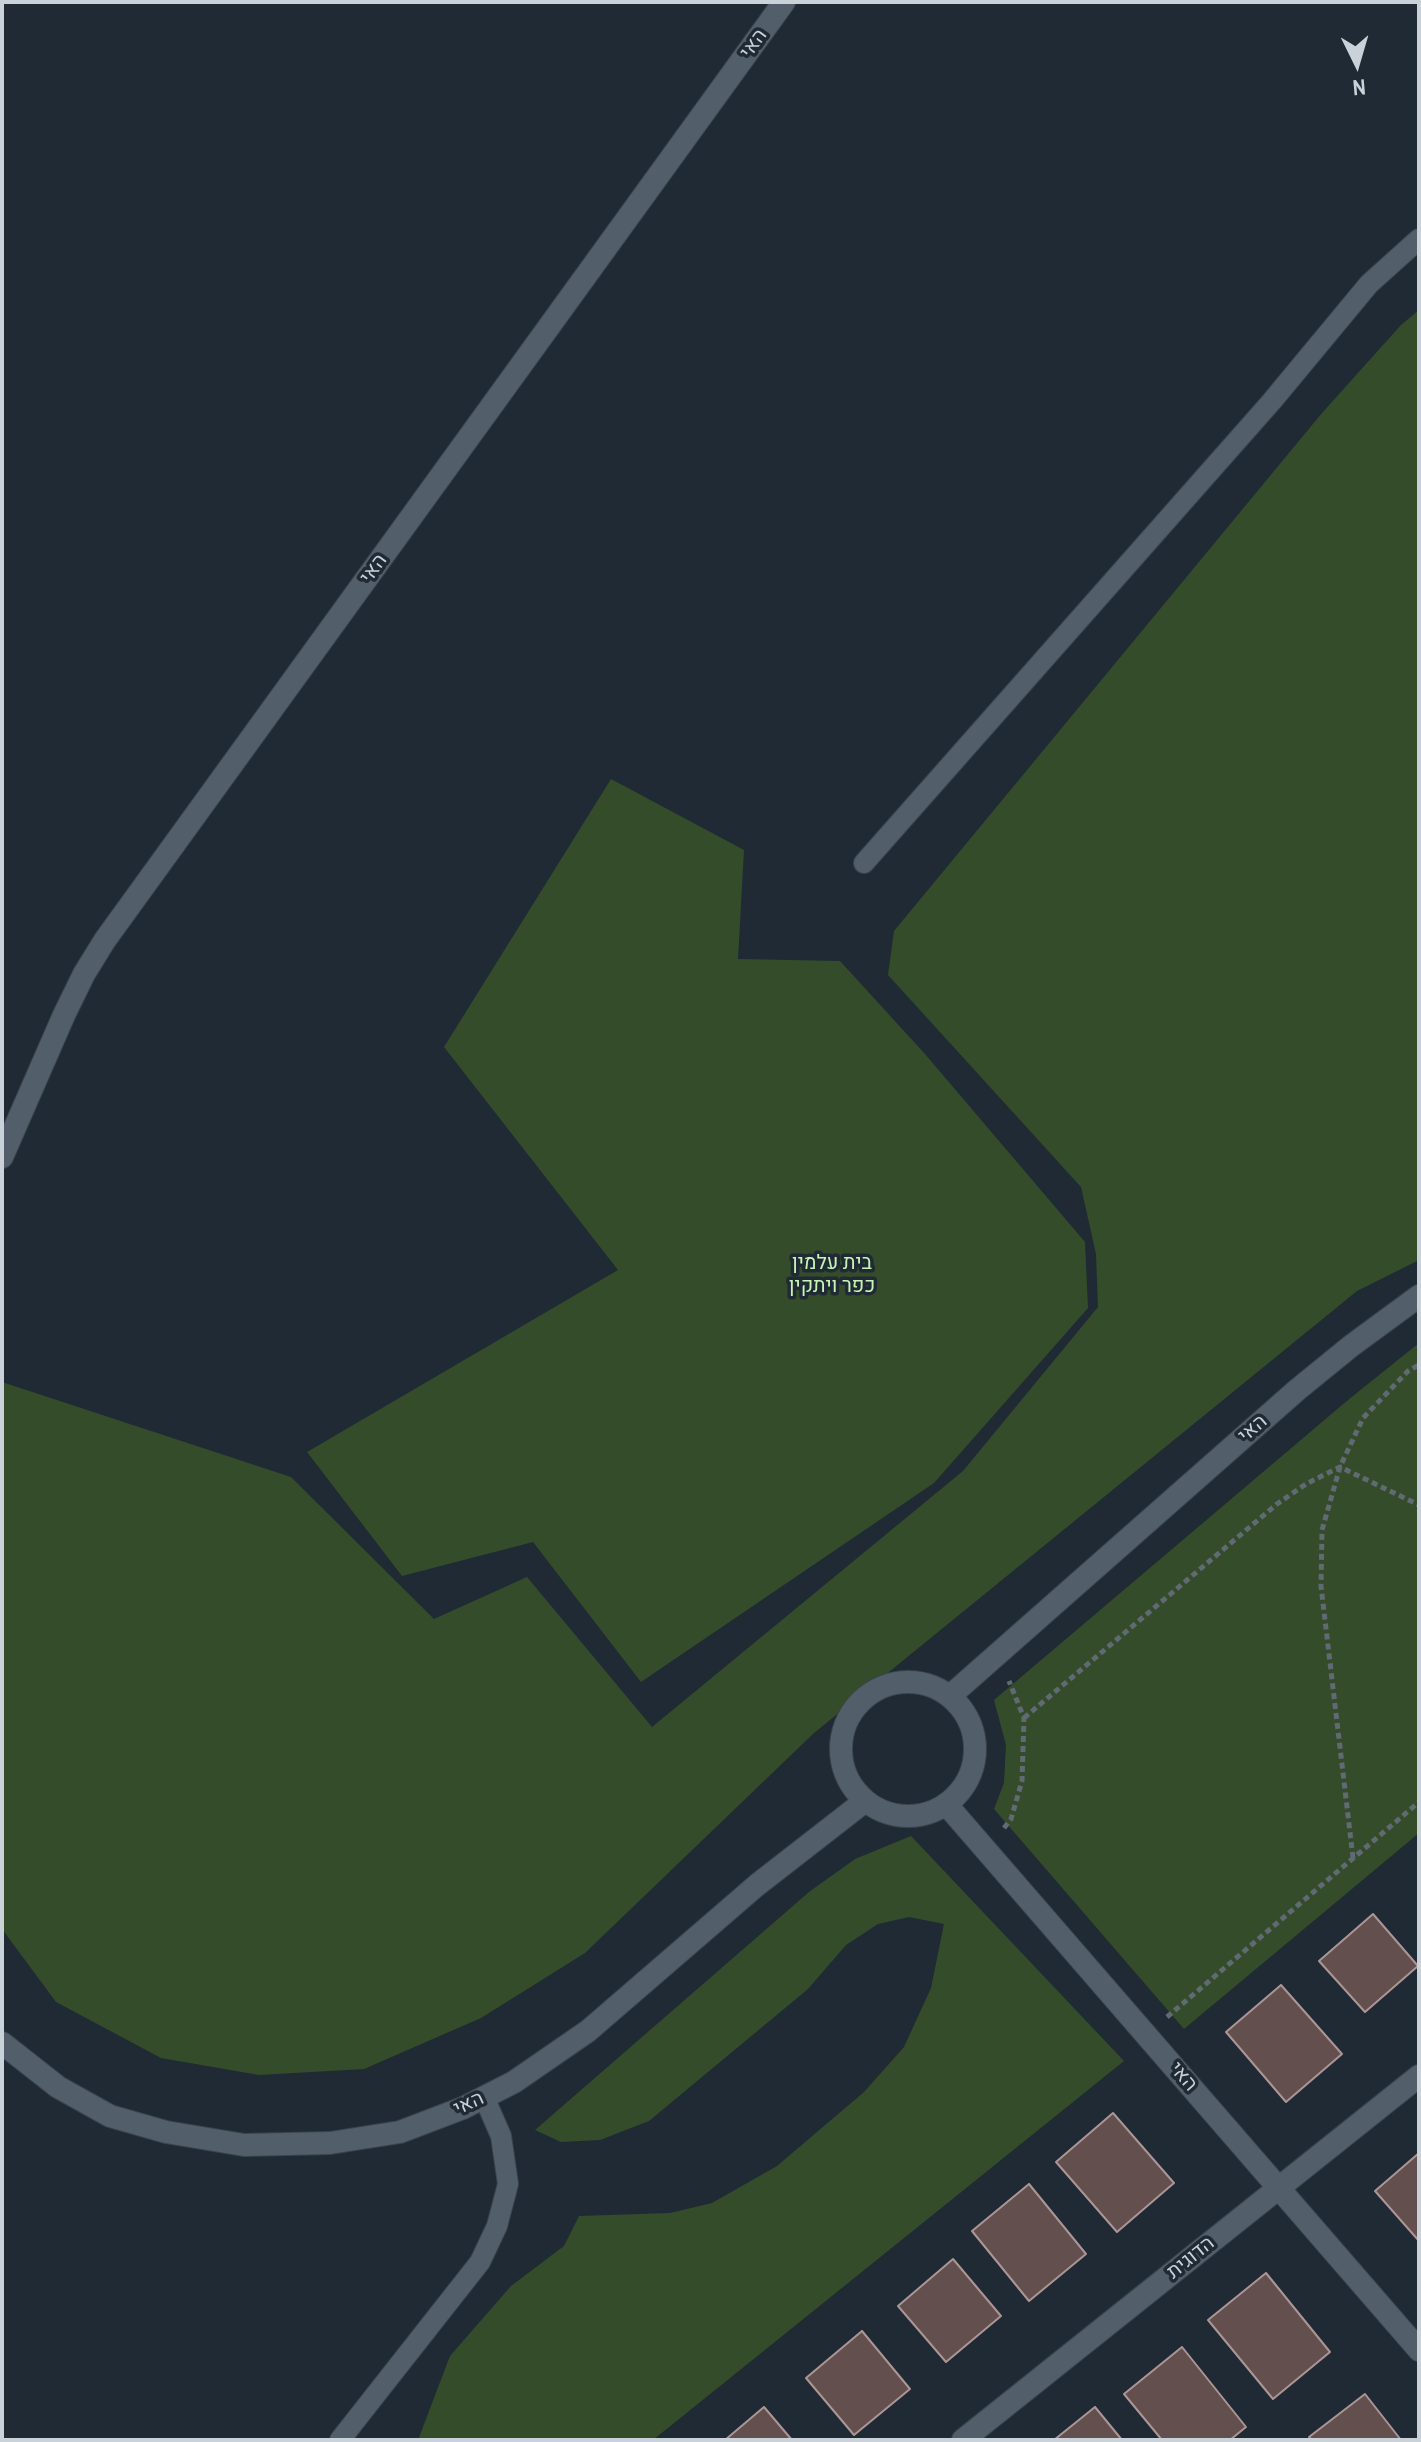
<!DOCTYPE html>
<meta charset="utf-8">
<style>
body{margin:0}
#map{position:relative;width:1421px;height:2442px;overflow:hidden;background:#1f2a35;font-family:"Archivo Narrow",sans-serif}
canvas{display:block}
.frame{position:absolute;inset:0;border:4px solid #cad2d9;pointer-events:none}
.north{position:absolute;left:1317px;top:24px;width:80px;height:80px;-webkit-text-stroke:6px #1f2a35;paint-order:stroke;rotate:175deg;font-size:22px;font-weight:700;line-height:32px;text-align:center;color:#cad2d9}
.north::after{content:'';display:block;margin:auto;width:28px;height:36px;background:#cad2d9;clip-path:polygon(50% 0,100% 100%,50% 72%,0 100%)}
</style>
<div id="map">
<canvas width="1421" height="2442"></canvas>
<div class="frame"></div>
<div class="north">N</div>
</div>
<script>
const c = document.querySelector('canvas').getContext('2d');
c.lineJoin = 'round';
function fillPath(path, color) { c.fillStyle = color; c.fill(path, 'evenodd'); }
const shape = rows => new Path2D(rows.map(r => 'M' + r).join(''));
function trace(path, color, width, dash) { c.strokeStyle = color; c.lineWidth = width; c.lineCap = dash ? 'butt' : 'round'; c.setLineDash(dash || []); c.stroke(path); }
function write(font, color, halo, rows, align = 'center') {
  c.font = font + ' "Archivo Narrow",Heebo,sans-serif'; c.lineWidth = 7; c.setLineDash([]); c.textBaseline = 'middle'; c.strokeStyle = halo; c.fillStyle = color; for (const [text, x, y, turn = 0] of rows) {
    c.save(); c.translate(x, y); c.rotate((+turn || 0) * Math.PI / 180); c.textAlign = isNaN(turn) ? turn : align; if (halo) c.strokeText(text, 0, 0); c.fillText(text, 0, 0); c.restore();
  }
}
fillPath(shape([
 [1419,310,1419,1260,1357,1291,814,1733,585,1953,481,2018,364,2069,259,2075,161,2058,56,2002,2,1929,2,1382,291,1477,434,1619,527,1577,652,1727,963,1471,1098,1307,1096,1254,1081,1187,888,975,894,931,1322,413,1401,325],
 [611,779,744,850,738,959,840,961,925,1054,1085,1242,1088,1308,934,1483,641,1682,533,1542,402,1576,307,1452,618,1270,444,1047],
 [1419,1343,1419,1833,1184,2029,994,1809,1004,1783,1006,1745,994,1700,1348,1400],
 [911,1836,1124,2061,653,2440,418,2440,450,2356,511,2286,564,2246,579,2216,670,2213,712,2203,777,2166,864,2092,904,2047,931,1988,944,1924,909,1917,878,1924,846,1945,808,1989,649,2121,600,2140,561,2142,535,2130,809,1892,855,1859]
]), '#354c2b');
const building = shape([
 [1373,1914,1418,1966,1365,2012,1319,1961,1373,1914],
 [1281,1985,1342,2054,1286,2102,1226,2032,1281,1985],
 [1113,2113,1174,2183,1117,2232,1056,2162,1113,2113],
 [1419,2153,1419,2241,1375,2191,1419,2153],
 [1029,2184,1086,2254,1029,2301,972,2231,1029,2184],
 [953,2259,1001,2316,946,2362,898,2306,953,2259],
 [1266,2273,1330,2352,1273,2399,1208,2320,1266,2273],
 [862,2331,910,2389,854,2435,806,2378,862,2331],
 [1182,2347,1246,2427,1230,2440,1162,2440,1124,2394,1182,2347],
 [1365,2394,1401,2440,1312,2440,1309,2437,1365,2394],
 [764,2407,792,2440,725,2440,764,2407],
 [1095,2407,1122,2440,1054,2440,1095,2407]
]);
fillPath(building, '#624f4e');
trace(building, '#ac9695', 2);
const service = shape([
 [864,863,1272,401,1369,284,1419,239],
 [340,2440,480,2262,497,2226,508,2184,501,2136,484,2097]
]);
const minor = shape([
 [950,1696,1297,1390,1351,1346,1419,1296],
 [946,1804,1419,2350],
 [963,2440,1419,2076]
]);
const tertiary = shape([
 [2,1157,64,1015,84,974,105,940,784,2],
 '841 1749a67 67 0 1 1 134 0a67 67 0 1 1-134 0Z',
 [2,2043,58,2087,110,2116,166,2132,244,2145,330,2143,400,2132,463,2108,514,2082,588,2031,757,1885,865,1801]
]);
trace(service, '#3a454d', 22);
trace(minor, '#3a454d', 24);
trace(tertiary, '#3a454d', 24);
trace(shape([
 [1024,1718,1277,1504,1306,1484,1340,1467,1419,1505],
 [1004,1828,1011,1819,1022,1781,1024,1718,1009,1681],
 [1353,1858,1321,1586,1322,1530,1340,1467,1363,1418,1408,1371,1419,1365],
 [1167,2017,1419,1802]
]), '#606a73', 5, [6, 4]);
trace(service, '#525f6b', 20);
trace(minor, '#525f6b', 22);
trace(tertiary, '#525f6b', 22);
write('20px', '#cad2d9', '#1f2a35', [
 ["האי",754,44,-54],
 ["האי",374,569,-54],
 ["האי",1253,1429,-41],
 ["האי",1183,2077,49],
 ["האי",469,2104,-25],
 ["הדוגית",1191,2258,-39]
]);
write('20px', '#c8f4b4', '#1f2a35', [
 ["בית עלמין",832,1264],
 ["כפר ויתקין",832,1287]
]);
</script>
